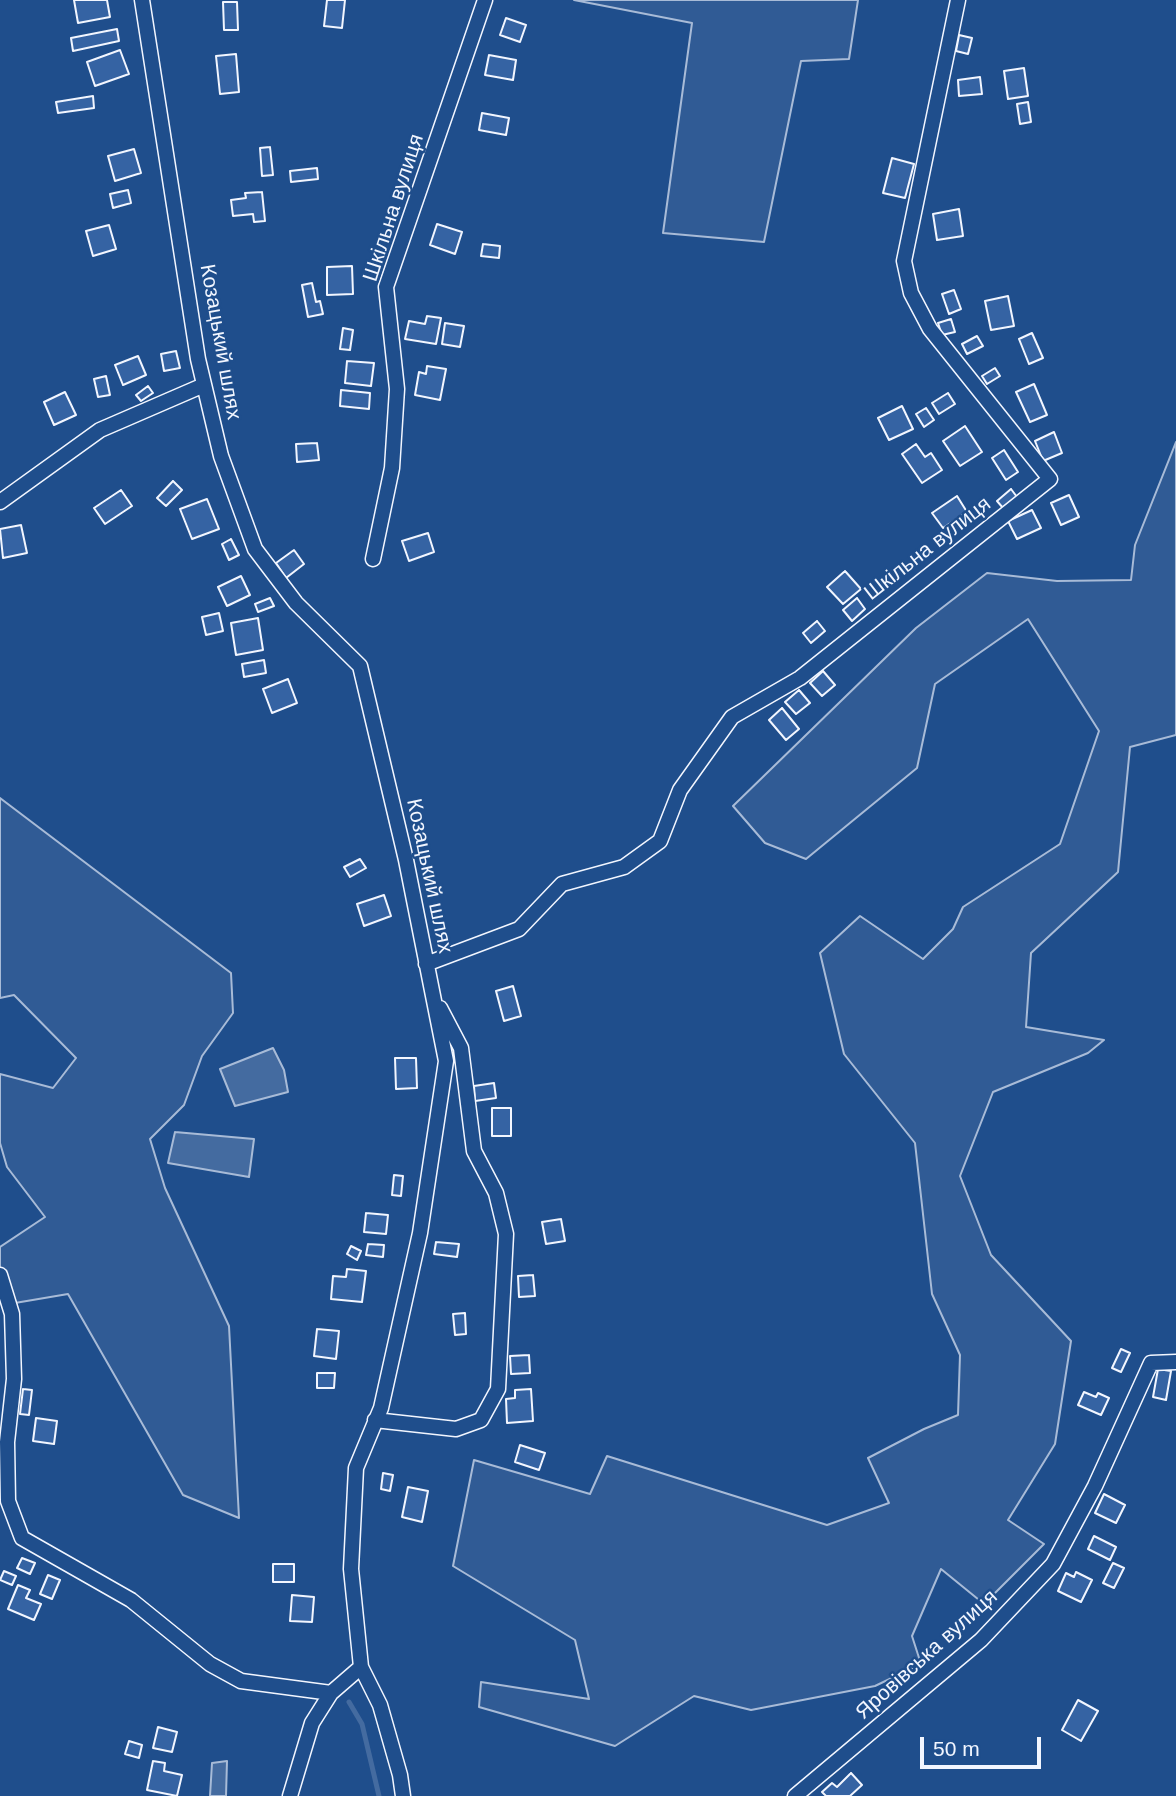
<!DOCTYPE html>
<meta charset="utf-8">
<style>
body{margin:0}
#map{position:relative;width:1176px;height:1796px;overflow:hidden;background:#1f4e8c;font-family:Arial,sans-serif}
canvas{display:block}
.scale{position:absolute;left:920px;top:1737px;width:121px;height:32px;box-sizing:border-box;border:4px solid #f2f6ff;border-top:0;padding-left:9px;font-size:21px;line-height:24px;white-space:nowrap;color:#f2f6ff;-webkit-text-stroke:5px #1f4e8c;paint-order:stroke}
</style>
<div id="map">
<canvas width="1176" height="1796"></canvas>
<div class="scale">50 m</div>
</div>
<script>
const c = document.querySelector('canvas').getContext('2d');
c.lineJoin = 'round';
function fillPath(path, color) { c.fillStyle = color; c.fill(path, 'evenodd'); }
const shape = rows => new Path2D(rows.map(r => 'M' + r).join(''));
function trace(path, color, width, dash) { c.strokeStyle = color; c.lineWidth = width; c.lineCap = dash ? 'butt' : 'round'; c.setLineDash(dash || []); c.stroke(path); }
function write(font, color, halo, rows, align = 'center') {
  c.font = font + ' Arial,sans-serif'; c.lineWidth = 5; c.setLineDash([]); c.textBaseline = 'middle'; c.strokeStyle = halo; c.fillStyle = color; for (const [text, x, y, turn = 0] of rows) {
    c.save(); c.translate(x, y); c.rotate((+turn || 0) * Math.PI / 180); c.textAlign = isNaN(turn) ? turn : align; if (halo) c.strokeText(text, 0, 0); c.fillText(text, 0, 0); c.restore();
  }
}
const green = shape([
 [574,0,858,0,849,59,801,61,764,242,663,233,692,23,574,0],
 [1176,442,1176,735,1130,747,1118,872,1031,953,1026,1027,1104,1040,1088,1053,993,1092,960,1176,991,1255,1071,1341,1055,1444,1008,1520,1044,1544,984,1604,941,1569,912,1636,921,1664,875,1686,751,1710,694,1696,615,1746,479,1707,481,1682,589,1699,575,1640,453,1566,474,1460,590,1494,607,1456,827,1525,889,1503,868,1458,924,1429,958,1415,960,1355,932,1294,915,1143,844,1054,820,953,860,916,923,959,953,929,963,907,1060,844,1099,731,1028,619,935,684,917,768,806,859,765,843,733,806,916,628,987,573,1057,581,1131,580,1135,545,1176,442],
 [0,798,231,973,233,1013,202,1056,184,1105,150,1139,165,1188,229,1326,239,1518,183,1495,68,1294,9,1304,0,1275,0,1247,45,1217,7,1167,0,1143,0,1074,53,1088,76,1058,14,995,0,998,0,798]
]);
fillPath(green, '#305b95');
trace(green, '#a8bbd7', 2);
const water = shape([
 [273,1048,284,1070,288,1092,235,1106,220,1069,273,1048],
 [175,1132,254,1139,249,1177,168,1163,175,1132],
 [227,1761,226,1796,210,1796,212,1763,227,1761]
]);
fillPath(water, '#446ba0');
trace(water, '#a8bbd7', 2);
trace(shape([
 [349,1702,362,1724,379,1796]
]), '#446ba0', 5);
const building = shape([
 [74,0,107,0,110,17,78,23,74,0],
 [327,0,345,0,342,28,324,26,327,0],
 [223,2,237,2,238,30,224,30,223,2],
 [506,18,526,25,520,42,500,35,506,18],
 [117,29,119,41,73,51,71,38,117,29],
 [959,35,972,38,968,54,956,51,959,35],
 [120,50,129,74,95,86,87,62,120,50],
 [236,54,239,92,220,94,216,56,236,54],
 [489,55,516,60,513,80,485,75,489,55],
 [1024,68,1028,96,1008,99,1004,71,1024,68],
 [980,77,982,94,959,96,958,80,980,77],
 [93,96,94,108,58,113,56,102,93,96],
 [1028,102,1031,122,1020,124,1017,104,1028,102],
 [482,113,509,118,506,135,479,130,482,113],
 [270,147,273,175,262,176,260,148,270,147],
 [134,149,141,173,115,181,108,156,134,149],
 [892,158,914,164,905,198,883,193,892,158],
 [317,168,318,179,291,182,290,171,317,168],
 [128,190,131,203,113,208,110,194,128,190],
 [262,192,265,221,254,222,253,214,233,216,231,200,246,198,245,193,262,192],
 [959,209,963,236,937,240,933,214,959,209],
 [437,224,462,232,455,254,430,245,437,224],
 [109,225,116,249,93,256,86,231,109,225],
 [483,244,500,246,499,258,481,256,483,244],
 [352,266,353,294,327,295,327,267,352,266],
 [312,283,316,302,320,301,323,314,308,317,302,285,312,283],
 [954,290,961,309,949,314,942,294,954,290],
 [1008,296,1014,326,991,330,985,301,1008,296],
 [427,316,441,318,436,344,405,339,409,321,425,324,427,316],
 [951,319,955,332,942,335,938,323,951,319],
 [445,323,464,326,460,347,442,344,445,323],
 [343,328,353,330,350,350,340,349,343,328],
 [1032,333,1043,358,1029,364,1019,339,1032,333],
 [977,336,983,346,967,354,962,344,977,336],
 [176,351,180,368,164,371,161,354,176,351],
 [138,356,146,375,123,385,115,365,138,356],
 [347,361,374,363,371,386,345,383,347,361],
 [427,366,446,369,440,400,415,395,419,372,426,374,427,366],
 [995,368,1000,376,987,384,982,376,995,368],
 [106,376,110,395,98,397,94,379,106,376],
 [1034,384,1047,415,1030,422,1016,392,1034,384],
 [148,386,153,393,141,401,136,395,148,386],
 [341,390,370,393,369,409,340,406,341,390],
 [65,392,76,415,54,425,44,402,65,392],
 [948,393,955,404,939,414,932,403,948,393],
 [902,406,913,429,889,440,878,418,902,406],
 [926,408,934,420,924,427,916,414,926,408],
 [965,426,982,452,960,466,943,441,965,426],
 [1054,432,1062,453,1043,461,1035,441,1054,432],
 [317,443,319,460,297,462,296,444,317,443],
 [916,444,925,457,931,453,942,470,922,483,902,454,916,444],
 [1004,450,1018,472,1006,480,992,458,1004,450],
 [173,481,182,490,166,506,157,498,173,481],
 [1011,489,1017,497,1003,508,997,501,1011,489],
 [121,490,132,506,105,524,94,508,121,490],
 [1069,495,1079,517,1061,525,1051,503,1069,495],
 [957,496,967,512,943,528,932,513,957,496],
 [207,499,219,529,192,539,180,509,207,499],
 [1032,510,1041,528,1017,539,1008,521,1032,510],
 [21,525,27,553,3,558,0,529,21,525],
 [428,533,434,552,409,561,402,541,428,533],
 [231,539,239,555,229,560,222,544,231,539],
 [294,550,304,564,286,578,276,563,294,550],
 [845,571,861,589,843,604,827,587,845,571],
 [241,576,250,595,227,606,218,587,241,576],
 [270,598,274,606,258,612,255,604,270,598],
 [857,598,865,609,852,621,843,610,857,598],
 [219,613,223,631,206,635,202,617,219,613],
 [258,618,263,650,236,655,231,623,258,618],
 [817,621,825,631,811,643,803,633,817,621],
 [264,660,266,673,244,677,242,664,264,660],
 [823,671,835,685,822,696,810,683,823,671],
 [288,679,297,703,272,713,263,689,288,679],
 [799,690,810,703,796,714,785,702,799,690],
 [782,708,799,729,786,740,769,720,782,708],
 [360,859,366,868,350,877,344,867,360,859],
 [384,895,391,916,364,926,357,904,384,895],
 [513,986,521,1016,504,1021,496,991,513,986],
 [395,1058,416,1058,417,1088,396,1089,395,1058],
 [494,1083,496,1098,475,1101,474,1086,494,1083],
 [492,1108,511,1108,511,1136,492,1136,492,1108],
 [394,1175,403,1176,401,1196,392,1195,394,1175],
 [366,1213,388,1215,386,1234,364,1232,366,1213],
 [561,1219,565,1241,546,1244,542,1222,561,1219],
 [436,1242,459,1244,457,1257,434,1254,436,1242],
 [368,1244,384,1245,383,1257,366,1255,368,1244],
 [351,1246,361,1251,357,1260,347,1254,351,1246],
 [347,1269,366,1271,362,1302,331,1299,333,1276,346,1277,347,1269],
 [533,1275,535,1296,519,1297,518,1276,533,1275],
 [465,1313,466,1334,455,1335,453,1314,465,1313],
 [317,1329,339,1331,336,1359,314,1356,317,1329],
 [1121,1349,1130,1353,1121,1372,1112,1368,1121,1349],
 [529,1355,530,1373,511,1374,510,1356,529,1355],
 [1158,1369,1171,1371,1166,1400,1153,1397,1158,1369],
 [317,1373,335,1373,334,1388,317,1388,317,1373],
 [23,1389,32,1390,29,1415,20,1414,23,1389],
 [531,1389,533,1421,507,1423,506,1399,515,1398,515,1390,531,1389],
 [1084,1392,1096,1397,1098,1393,1109,1398,1101,1415,1078,1405,1084,1392],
 [36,1418,57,1421,54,1444,33,1441,36,1418],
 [520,1445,545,1453,539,1470,515,1462,520,1445],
 [383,1473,393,1475,390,1491,381,1489,383,1473],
 [408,1487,428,1491,422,1522,402,1517,408,1487],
 [1104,1494,1125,1505,1116,1523,1095,1513,1104,1494],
 [1094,1536,1116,1547,1110,1560,1088,1549,1094,1536],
 [22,1558,35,1563,30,1574,17,1568,22,1558],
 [1113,1563,1124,1568,1114,1588,1103,1583,1113,1563],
 [273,1564,294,1564,294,1582,273,1582,273,1564],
 [4,1571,16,1576,12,1585,0,1580,4,1571],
 [1076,1572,1092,1580,1081,1602,1058,1591,1066,1573,1074,1577,1076,1572],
 [48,1575,60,1580,52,1599,40,1594,48,1575],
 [18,1585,30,1590,26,1598,41,1604,34,1620,8,1609,18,1585],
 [292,1595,314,1597,312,1622,290,1621,292,1595],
 [1078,1700,1098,1711,1081,1741,1062,1730,1078,1700],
 [158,1727,177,1732,172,1752,153,1748,158,1727],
 [129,1741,142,1745,139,1758,125,1754,129,1741],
 [153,1761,165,1763,164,1771,182,1775,177,1796,147,1790,153,1761],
 [851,1773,862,1785,850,1796,826,1796,822,1792,832,1783,837,1787,851,1773]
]);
fillPath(building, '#3563a3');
trace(building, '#f2f6ff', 2);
const minor = shape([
 [142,0,198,359,221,456,255,549,296,603,360,666,406,860,446,1061,420,1233,381,1408,356,1468,351,1569,361,1667,380,1705,400,1775,403,1796],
 [0,502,100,430,204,385],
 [373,559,392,468,397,389,386,287,485,0],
 [426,964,519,929,562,884,624,867,660,841,680,790,732,717,800,678,1050,479,930,329,911,293,904,261,958,0],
 [0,1275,12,1314,14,1379,7,1442,8,1501,22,1538,131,1600,210,1664,241,1681,331,1693],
 [375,1420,456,1429,481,1420,498,1389,506,1234,496,1193,474,1151,461,1048,440,1008],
 [290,1796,312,1723,331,1693,361,1667],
 [795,1796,981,1640,1053,1564,1095,1486,1151,1363,1176,1362]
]);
trace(minor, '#f2f6ff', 17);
trace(minor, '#1f4e8c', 14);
write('21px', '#f2f6ff', '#1f4e8c', [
 ["Шкільна вулиця",394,208,-72],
 ["Козацький шлях",220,342,80],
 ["Шкільна вулиця",928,549,-38],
 ["Козацький шлях",429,876,78],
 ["Яровівська вулиця",927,1655,-42]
]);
</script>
